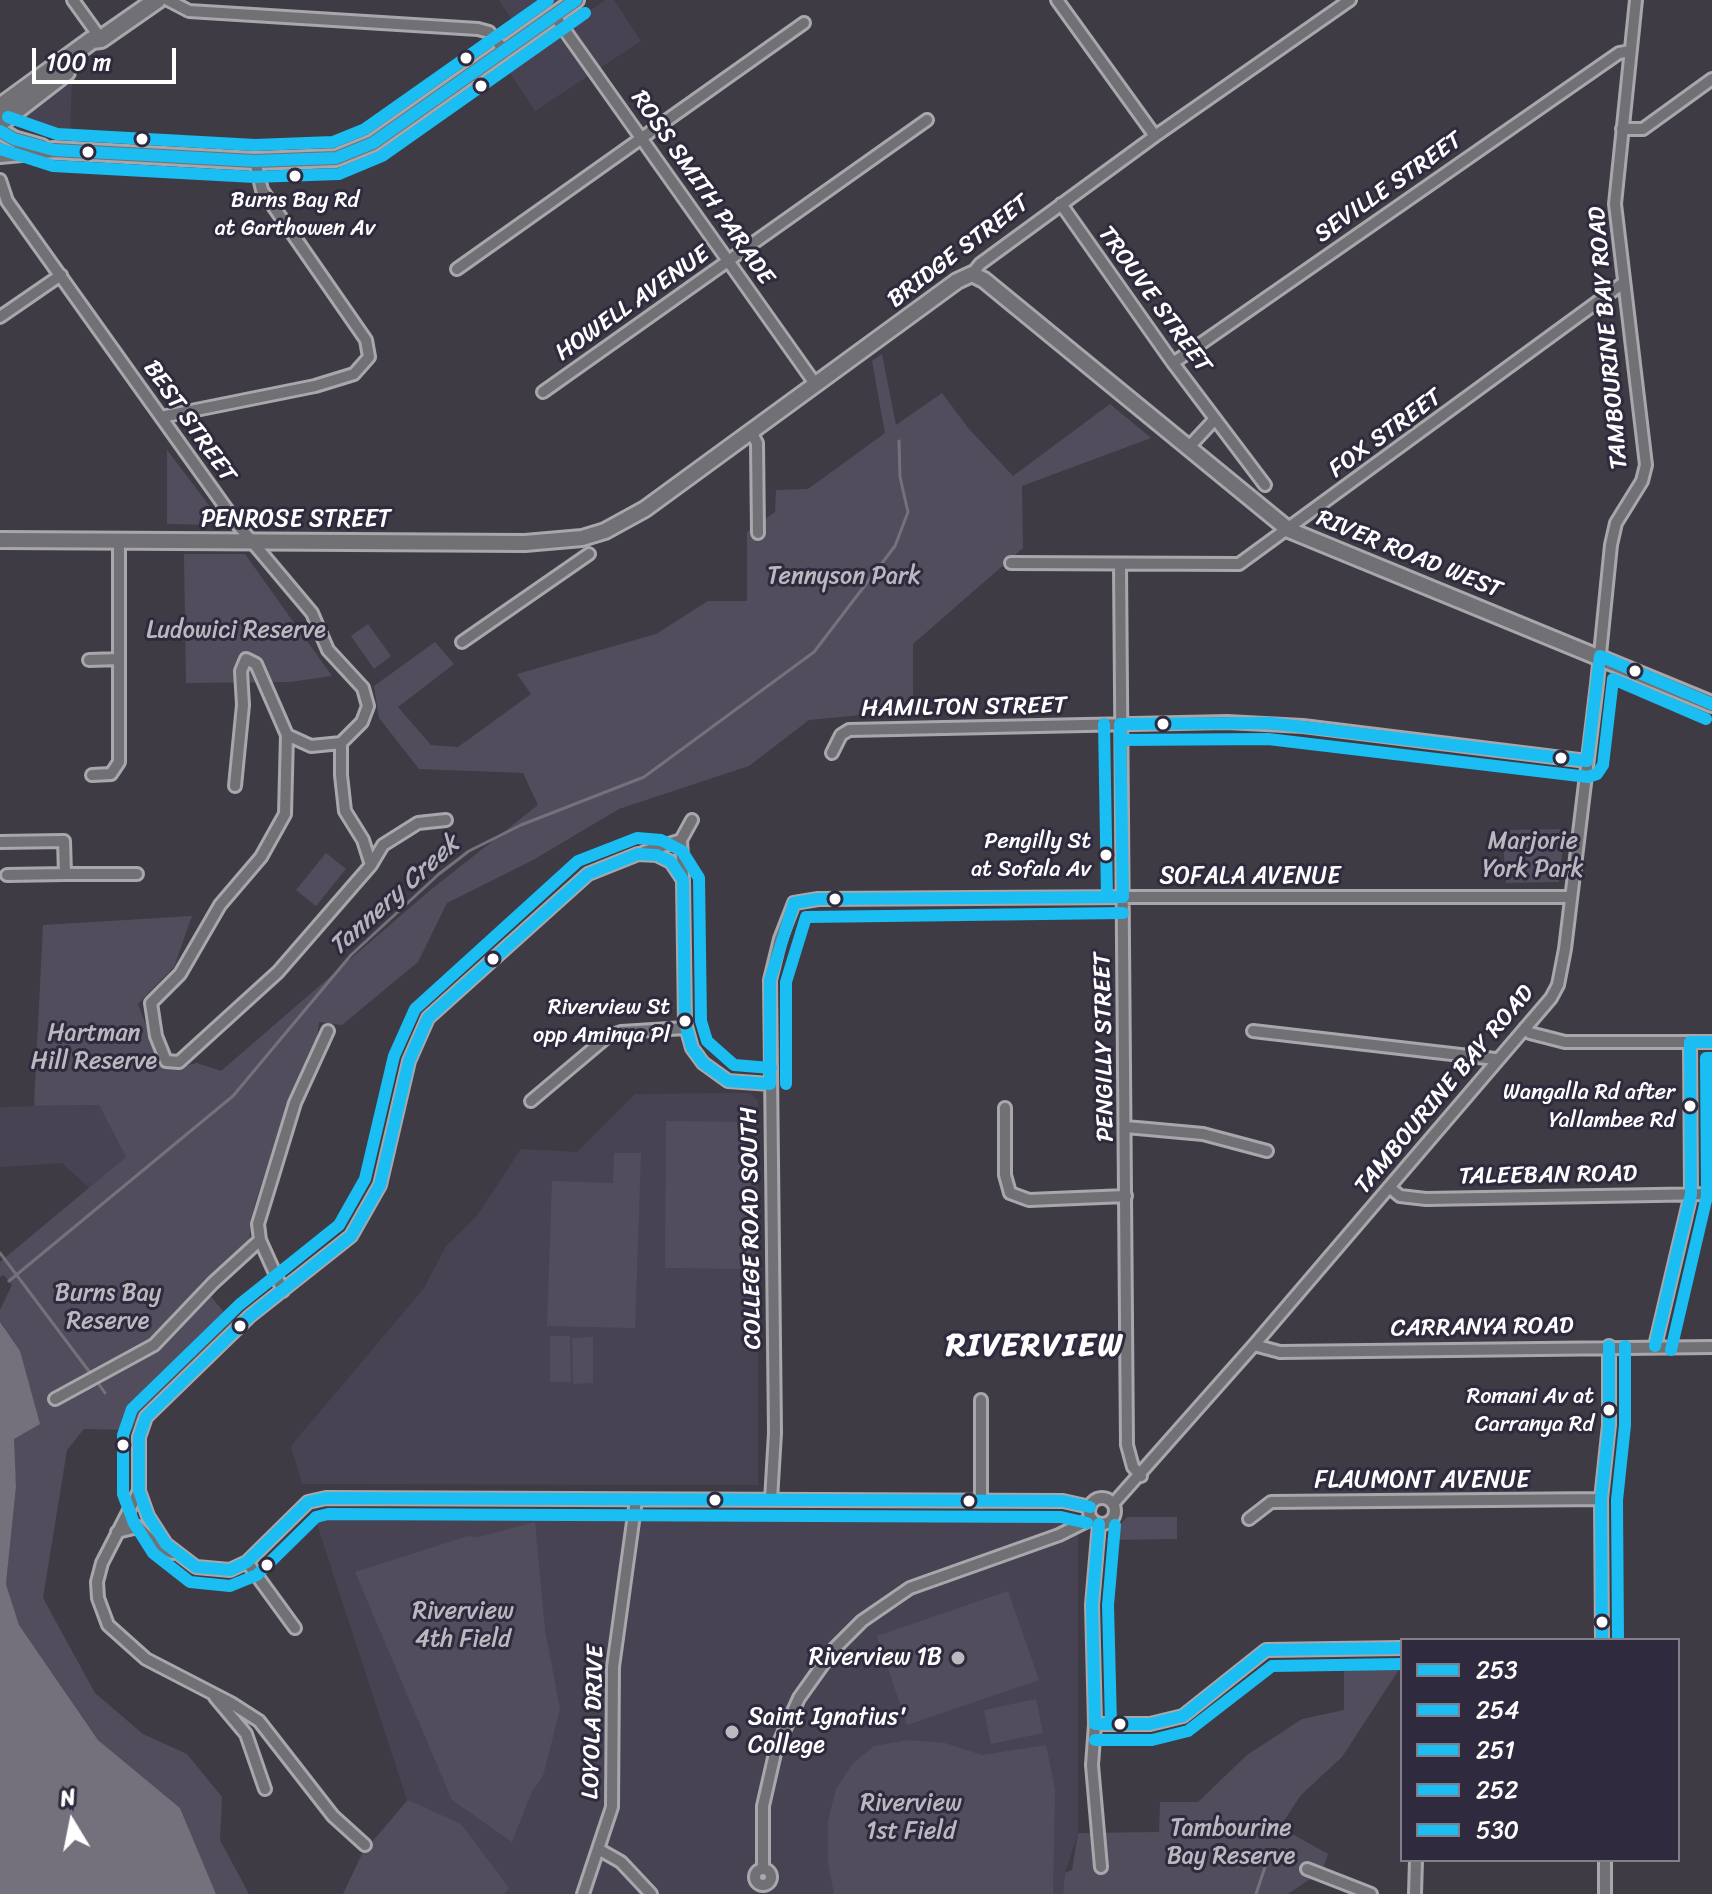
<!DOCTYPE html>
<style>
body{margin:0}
#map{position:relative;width:1712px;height:1894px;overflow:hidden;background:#3e3b45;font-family:Sriracha,sans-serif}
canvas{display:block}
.legend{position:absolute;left:1400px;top:1638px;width:280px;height:224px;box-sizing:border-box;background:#2f2a3d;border:2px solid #827f8b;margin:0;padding:10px 14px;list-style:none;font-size:24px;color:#fff}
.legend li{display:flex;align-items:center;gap:16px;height:40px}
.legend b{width:40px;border:2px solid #827f8b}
.north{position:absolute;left:32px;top:1782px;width:80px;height:80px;-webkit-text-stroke:6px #2f2a3d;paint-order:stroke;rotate:350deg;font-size:22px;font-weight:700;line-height:32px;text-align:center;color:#fff}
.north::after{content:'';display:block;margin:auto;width:28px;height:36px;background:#fff;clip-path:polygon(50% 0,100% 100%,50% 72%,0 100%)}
.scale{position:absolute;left:32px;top:48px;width:144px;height:36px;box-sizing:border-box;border:4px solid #fff;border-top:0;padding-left:10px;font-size:24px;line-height:28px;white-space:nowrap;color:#fff;-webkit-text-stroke:6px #2f2a3d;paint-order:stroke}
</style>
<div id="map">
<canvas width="1712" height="1894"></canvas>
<ul class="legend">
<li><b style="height:10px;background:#1abef2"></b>253</li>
<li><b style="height:10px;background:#1abef2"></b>254</li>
<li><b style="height:10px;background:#1abef2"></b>251</li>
<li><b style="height:10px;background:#1abef2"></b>252</li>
<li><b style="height:10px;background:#1abef2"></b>530</li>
</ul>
<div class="north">N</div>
<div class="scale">100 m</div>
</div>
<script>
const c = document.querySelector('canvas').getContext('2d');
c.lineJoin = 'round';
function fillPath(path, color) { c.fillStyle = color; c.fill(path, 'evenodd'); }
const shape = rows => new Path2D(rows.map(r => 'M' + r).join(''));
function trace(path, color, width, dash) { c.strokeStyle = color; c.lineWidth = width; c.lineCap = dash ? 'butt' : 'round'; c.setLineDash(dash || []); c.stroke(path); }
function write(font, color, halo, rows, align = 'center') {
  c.font = font + ' Sriracha,sans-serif'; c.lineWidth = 6; c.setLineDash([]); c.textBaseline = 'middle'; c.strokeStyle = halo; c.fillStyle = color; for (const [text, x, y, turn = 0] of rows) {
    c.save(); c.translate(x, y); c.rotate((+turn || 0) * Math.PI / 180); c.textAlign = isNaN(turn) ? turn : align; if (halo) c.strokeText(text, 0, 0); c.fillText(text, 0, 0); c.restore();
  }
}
fillPath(shape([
 [499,0,557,0,572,22,606,0,614,0,641,41,535,111,502,61,528,44],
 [72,82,70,135,20,127,19,122],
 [750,1093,758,1101,758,1485,302,1484,291,1446,424,1288,446,1246,476,1217,521,1149,577,1152,635,1094],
 [99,1105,126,1157,89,1188,62,1163,0,1167,0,1107],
 [314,1515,1078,1518,1078,1833,1065,1873,1063,1894,343,1894,362,1854,407,1800]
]), '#484353');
fillPath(shape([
 [882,354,896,425,942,393,969,429,1013,476,1110,404,1151,438,1022,486,1023,548,913,644,913,710,809,720,749,766,619,809,533,860,447,903,418,962,342,1025,319,1022,316,1048,286,1110,254,1207,249,1241,203,1287,232,1322,142,1410,132,1430,84,1429,67,1450,43,1598,95,1693,143,1734,187,1754,222,1797,220,1840,249,1894,216,1894,180,1808,98,1740,19,1625,6,1584,16,1487,4,1327,0,1322,0,1310,12,1285,4,1275,0,1277,0,1262,126,1157,99,1105,34,1106,43,925,192,916,174,967,138,1004,158,1057,173,1069,197,1063,221,1071,428,892,538,805,523,773,419,769,379,718,374,686,435,642,454,664,398,707,431,745,458,747,531,694,517,674,656,634,708,601,747,601,747,532,775,512,776,490,808,489,885,433,872,361],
 [167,450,218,517,214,525,167,524],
 [184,554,245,554,332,676,290,682,186,683],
 [368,624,391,656,374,669,351,636],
 [1565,829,1559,882,1506,883,1502,830],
 [326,853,346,869,316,906,296,890],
 [666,1121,751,1122,750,1269,665,1268],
 [614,1153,641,1153,635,1328,547,1326,552,1181,613,1183],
 [550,1336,570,1336,571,1382,550,1382],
 [593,1337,593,1383,573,1384,572,1338],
 [1127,1517,1177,1517,1177,1539,1106,1540],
 [535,1522,545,1630,560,1709,543,1776,532,1791,512,1842,452,1800,355,1572,468,1536,479,1537],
 [1008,1591,1039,1680,907,1725,877,1636],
 [1402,1659,1402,1665,1342,1757,1301,1795,1280,1827,1328,1854,1322,1871,1288,1894,1063,1894,1065,1873,1072,1870,1078,1833,1159,1832,1160,1802,1198,1802,1247,1755,1302,1719,1344,1710,1344,1661],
 [1036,1699,1043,1733,991,1744,984,1710],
 [909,1740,945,1743,982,1755,1046,1745,1055,1790,1053,1894,834,1894,828,1862,828,1821,836,1789,853,1763,874,1746],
 [408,1800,461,1824,509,1888,504,1894,343,1894,362,1854]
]), '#524d5c');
fillPath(shape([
 [0,1322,20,1351,40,1424,14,1439,16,1487,6,1584,19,1625,98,1740,180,1808,216,1894,0,1894]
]), '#74717d');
trace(shape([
 [0,1253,91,1374],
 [9,1281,233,1096,351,955,439,874,469,851,521,825,644,777,814,652,895,546,908,512,900,477,899,441],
 [96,1380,105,1393],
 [1256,1894,1266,1864]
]), '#74717d', 3);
const minor = shape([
 [73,0,101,39],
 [168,0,189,11,478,29,489,32,504,50],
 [1057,0,1155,136],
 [554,15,816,385],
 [1622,129,1643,129,1712,79],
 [0,180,7,201,238,525,312,613,328,650,363,688,368,706,362,722,341,743,341,775,345,811,363,840,371,865],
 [1061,204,1173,363,1265,485],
 [457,269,804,23],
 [972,274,980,264,1155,136,1350,0],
 [0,317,61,275],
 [1173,363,1619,53,1630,51],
 [543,392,927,120],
 [161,417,315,386,354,374,369,357,366,340,262,190,255,161],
 [751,432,757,443,758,533],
 [1189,447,1215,419],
 [1011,563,1239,564,1622,284],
 [1120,565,1127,1445,1133,1467,1141,1476],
 [462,642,589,554],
 [89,660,119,659],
 [287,735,311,746,341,743],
 [832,753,841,735,849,730,1227,722,1303,726,1587,761],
 [92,775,111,774,119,762,119,541],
 [235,786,243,705,241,671,246,659,256,664,287,735,285,814,261,857,220,905,180,974,151,1003,156,1036,166,1061,179,1062,278,972,371,865,383,845,418,823,446,820],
 [681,840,692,820],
 [0,842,64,841,65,874,137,874],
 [644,852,681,840,683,876],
 [7,875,65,874],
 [1525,1028,1530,1033,1565,1042,1712,1042],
 [1253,1031,1495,1059],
 [770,1084,728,1081,703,1063,692,1048,685,1023,683,880,671,862,657,855,638,854,588,874,428,1018,409,1061,380,1185,351,1236,250,1316,146,1417,139,1437,139,1491,148,1516,166,1544,196,1567,230,1570,247,1562,308,1502,326,1498,1063,1501,1090,1507],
 [531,1101,607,1037,621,1032,685,1028],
 [1005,1108,1005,1175,1010,1193,1029,1200,1126,1196],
 [1126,1127,1203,1134,1267,1151],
 [1389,1187,1400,1196,1426,1199,1712,1194],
 [283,1291,260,1240,258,1224,295,1103,328,1031],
 [1254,1345,1280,1352,1712,1347],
 [1655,1346,1691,1194,1690,1042],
 [55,1399,154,1345,213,1283,260,1240],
 [139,1491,102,1563,97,1582,98,1598,108,1625,146,1659,231,1703,259,1721,333,1816,365,1845],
 '1089 1511a13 13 0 1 1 26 0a13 13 0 1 1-26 0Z',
 [771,1500,775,1433,770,980,780,939,794,903,818,899,1135,897,1571,897],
 [981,1501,981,1400],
 [1113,1504,1254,1345,1551,998,1558,985,1565,949,1597,684,1611,545,1616,523,1642,481,1646,465,1615,204,1636,0],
 [1249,1519,1271,1502,1601,1499],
 [1099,1524,1092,1605,1095,1724,1092,1765,1101,1867],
 [117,1532,138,1527,158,1547,172,1553],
 [247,1562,295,1628],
 [1602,1640,1601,1499,1609,1425,1609,1346],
 [215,1697,246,1734,265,1789],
 [1095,1724,1150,1724,1183,1716,1266,1650,1402,1648],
 [600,1850,621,1862,651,1894],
 [1605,1860,1605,1894],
 [763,1869,763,1806,776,1749,799,1698,834,1649,862,1621,910,1588,1059,1535,1091,1519],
 [1307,1869,1371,1894],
 '755 1877a8 8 0 1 1 16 0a8 8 0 1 1-16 0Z',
 [583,1894,612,1807,613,1667,636,1500],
 [1415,1894,1416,1860]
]);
const tertiary = shape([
 [0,131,14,139,42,147],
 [0,155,54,150,255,161,336,158,373,143,576,0]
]);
const secondary = shape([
 [0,540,525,543,582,538,605,531,645,509,957,281,972,274,984,280,1289,530,1712,704]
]);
const primary = shape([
 [0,107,92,40,101,39,157,0],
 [0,123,66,72]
]);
trace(minor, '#a8a7ab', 16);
trace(tertiary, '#a8a7ab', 20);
trace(secondary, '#a8a7ab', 20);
trace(primary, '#a8a7ab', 22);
trace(minor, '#717074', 10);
trace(tertiary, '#717074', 14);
trace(secondary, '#717074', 14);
trace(primary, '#717074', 16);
trace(shape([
 [1120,724,1269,723,1587,761,1600,656,1712,704],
 [1120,724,1123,897],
 [770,1084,728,1081,703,1063,692,1048,685,1023,683,880,671,862,657,855,638,854,588,874,428,1018,409,1061,380,1185,351,1236,250,1316,146,1417,139,1437,139,1491,148,1516,166,1544,196,1567,230,1570,247,1562,308,1502,326,1498,1063,1501,1090,1507],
 [770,1084,770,980,794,903,818,899,1123,897],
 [1655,1346,1691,1194,1690,1042,1712,1042],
 [1602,1640,1601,1499,1609,1425,1609,1346],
 [1095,1724,1150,1724,1183,1716,1266,1650,1402,1648],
 [1095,1724,1092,1605,1099,1524]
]), '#1abef2', 12);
trace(shape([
 [1104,724,1107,897],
 [1120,740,1268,739,1588,777,1597,774,1603,765,1613,679,1706,719],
 [771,1068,734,1065,707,1041,701,1021,699,878,682,851,661,840,637,838,578,861,415,1009,394,1056,365,1179,339,1225,239,1305,132,1409,123,1435,123,1494,134,1523,153,1553,190,1582,230,1586,257,1575,316,1517,328,1514,1061,1517,1087,1523],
 [786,1084,786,982,806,917,1123,913],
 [1671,1350,1707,1196,1706,1058,1712,1058],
 [1618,1640,1617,1500,1625,1425,1625,1346],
 [1111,1724,1108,1605,1115,1525],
 [1095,1740,1152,1740,1188,1731,1272,1666,1402,1664]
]), '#1abef2', 12);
trace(shape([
 [0,131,14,139,54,150,255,161,336,158,373,143,576,0]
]), '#1abef2', 12);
trace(shape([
 [0,149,53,166,254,177,339,174,382,156,585,13]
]), '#1abef2', 12);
trace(shape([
 [8,117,57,134,255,145,333,142,365,129,548,0]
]), '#1abef2', 12);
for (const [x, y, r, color] of [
 [466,58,7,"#fff"],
 [481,86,7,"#fff"],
 [142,139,7,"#fff"],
 [88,152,7,"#fff"],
 [295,176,7,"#fff"],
 [1635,671,7,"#fff"],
 [1163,724,7,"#fff"],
 [1561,758,7,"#fff"],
 [1106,855,7,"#fff"],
 [835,899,7,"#fff"],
 [493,959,7,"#fff"],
 [685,1021,7,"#fff"],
 [1690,1106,7,"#fff"],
 [240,1326,7,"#fff"],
 [1609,1410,7,"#fff"],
 [123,1445,7,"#fff"],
 [715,1500,7,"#fff"],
 [969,1501,7,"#fff"],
 [267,1565,7,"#fff"],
 [1602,1622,7,"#fff"],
 [958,1658,8,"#bbbabe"],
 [1120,1724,7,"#fff"],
 [732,1732,8,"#bbbabe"]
]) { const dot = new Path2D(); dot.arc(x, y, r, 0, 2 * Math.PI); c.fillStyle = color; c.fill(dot); trace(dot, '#2f2a3d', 3); }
write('22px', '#fff', '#2f2a3d', [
 ["Burns Bay Rd",295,201,"center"],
 ["at Garthowen Av",295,229,"center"],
 ["Pengilly St",1091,842],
 ["at Sofala Av",1091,870],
 ["Riverview St",670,1008],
 ["opp Aminya Pl",670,1036],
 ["Wangalla Rd after",1675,1093],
 ["Yallambee Rd",1675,1121],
 ["Romani Av at",1594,1397],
 ["Carranya Rd",1594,1425]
], 'right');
write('24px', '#fff', '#2f2a3d', [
 ["ROSS SMITH PARADE",702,188,55],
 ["SEVILLE STREET",1389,188,-35],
 ["BRIDGE STREET",959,252,-37],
 ["TROUVE STREET",1154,300,54],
 ["HOWELL AVENUE",633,304,-35],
 ["TAMBOURINE BAY ROAD",1609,338,-95],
 ["BEST STREET",189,422,55],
 ["FOX STREET",1386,434,-36],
 ["PENROSE STREET",296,520],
 ["RIVER ROAD WEST",1409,555,22],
 ["HAMILTON STREET",964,708,-1],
 ["SOFALA AVENUE",1250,877],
 ["PENGILLY STREET",1105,1047,-91],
 ["TAMBOURINE BAY ROAD",1445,1090,-50],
 ["TALEEBAN ROAD",1548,1176,-1],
 ["COLLEGE ROAD SOUTH",752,1228,-91],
 ["CARRANYA ROAD",1482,1328,-1],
 ["FLAUMONT AVENUE",1422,1481],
 ["LOYOLA DRIVE",594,1722,-88]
]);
write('24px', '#bbb9bf', '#2f2a3d', [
 ["Tennyson Park",844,577],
 ["Ludowici Reserve",236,631],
 ["Marjorie",1533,842],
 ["York Park",1533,870],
 ["Hartman",94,1034],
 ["Hill Reserve",94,1062],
 ["Burns Bay",108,1294],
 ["Reserve",108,1322],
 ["Riverview",463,1612],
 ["4th Field",463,1640],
 ["Riverview",911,1804],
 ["1st Field",911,1832],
 ["Tambourine",1231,1829],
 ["Bay Reserve",1231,1857]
]);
write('24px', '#fff', '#2f2a3d', [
 ["Riverview 1B",942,1658],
 ["Saint Ignatius'",748,1718,"left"],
 ["College",748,1746,"left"]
], 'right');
write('italic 26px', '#b5b4ba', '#2f2a3d', [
 ["Tannery Creek",395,896,-42]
]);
c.letterSpacing = '2px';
write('bold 32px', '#fff', '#2f2a3d', [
 ["RIVERVIEW",1035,1347]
]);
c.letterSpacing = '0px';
</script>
